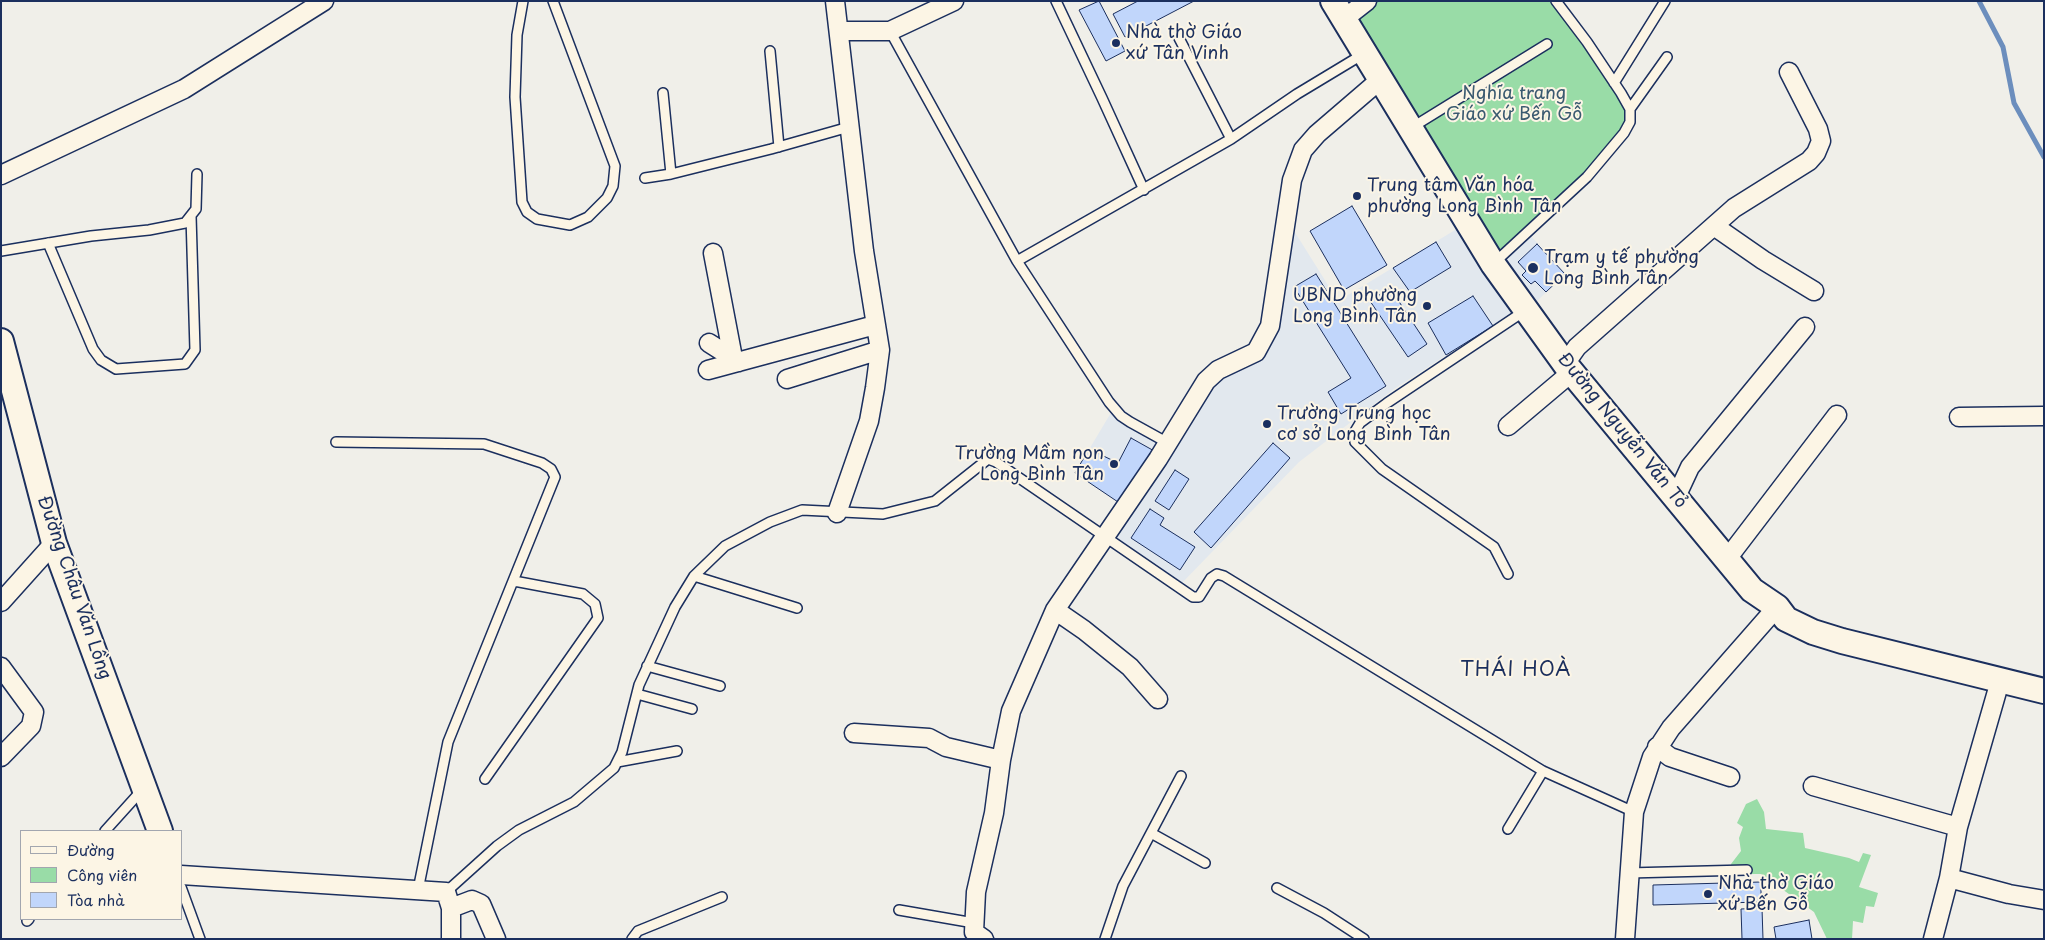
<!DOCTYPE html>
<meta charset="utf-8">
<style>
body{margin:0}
#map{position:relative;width:2045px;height:940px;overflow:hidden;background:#f0efe9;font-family:"Playpen Sans",sans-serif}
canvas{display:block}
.frame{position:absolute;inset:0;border:2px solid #1b2f5e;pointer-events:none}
.legend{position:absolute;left:20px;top:830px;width:162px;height:90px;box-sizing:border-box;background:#fcf5e5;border:1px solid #a2a6af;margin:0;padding:6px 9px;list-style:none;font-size:15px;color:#1b2f5e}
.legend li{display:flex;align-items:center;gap:10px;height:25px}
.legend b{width:25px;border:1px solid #a2a6af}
</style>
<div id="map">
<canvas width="2045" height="940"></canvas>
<div class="frame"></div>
<ul class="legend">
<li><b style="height:6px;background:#fcf5e5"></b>Đường</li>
<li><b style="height:14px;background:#99dca7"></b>Công viên</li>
<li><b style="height:14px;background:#c1d6fb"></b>Tòa nhà</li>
</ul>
</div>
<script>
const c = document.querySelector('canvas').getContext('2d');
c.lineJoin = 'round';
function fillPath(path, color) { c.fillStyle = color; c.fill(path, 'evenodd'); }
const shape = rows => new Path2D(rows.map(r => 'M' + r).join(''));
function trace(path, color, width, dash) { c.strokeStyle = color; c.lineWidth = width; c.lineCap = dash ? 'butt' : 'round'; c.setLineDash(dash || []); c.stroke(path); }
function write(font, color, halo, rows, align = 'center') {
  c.font = font + ' "Playpen Sans",sans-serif'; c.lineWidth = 4; c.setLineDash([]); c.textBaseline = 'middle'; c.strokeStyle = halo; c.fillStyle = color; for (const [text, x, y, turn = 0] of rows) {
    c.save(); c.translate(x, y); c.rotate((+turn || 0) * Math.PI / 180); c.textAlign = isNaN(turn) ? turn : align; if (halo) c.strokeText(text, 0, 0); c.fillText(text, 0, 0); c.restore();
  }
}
fillPath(shape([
 [1291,226,1338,301,1460,227,1516,310,1394,389,1299,462,1181,584,1112,538,1214,381,1260,357],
 [1530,235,1565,274,1534,304,1502,261],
 [1112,411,1161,443,1121,504,1075,473]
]), '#e2e8ee');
fillPath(shape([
 [1376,1,1551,1,1586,47,1626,109,1626,120,1619,132,1584,174,1498,254,1354,19],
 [1757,799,1764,812,1766,829,1803,833,1805,848,1849,858,1859,862,1863,853,1871,855,1859,887,1878,893,1874,907,1866,906,1863,923,1853,921,1852,939,1827,939,1814,912,1761,874,1732,874,1731,864,1741,851,1739,838,1743,827,1737,823,1746,804]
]), '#99dca7');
trace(shape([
 [1979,1,2003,47,2014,103,2044,157]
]), '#6c8ebd', 5);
const building = shape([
 [1099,1,1125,51,1106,61,1079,10,1099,1],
 [1138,1,1194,1,1125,37,1113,14,1138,1],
 [1352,206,1387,265,1344,290,1310,231,1352,206],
 [1436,242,1451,267,1410,292,1393,268,1436,242],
 [1537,244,1565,274,1546,292,1535,281,1531,284,1522,275,1526,271,1518,262,1537,244],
 [1316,274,1386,386,1341,414,1328,392,1351,378,1294,287,1316,274],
 [1390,288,1427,344,1408,357,1370,301,1390,288],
 [1473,296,1493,326,1446,355,1428,323,1473,296],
 [1131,438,1156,452,1121,504,1075,473,1089,449,1118,463,1131,438],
 [1273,443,1290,458,1211,548,1194,532,1273,443],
 [1175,470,1189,479,1169,510,1155,501,1175,470],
 [1150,509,1164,518,1160,525,1195,547,1180,570,1131,538,1150,509],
 [1761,882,1761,902,1653,905,1653,885,1761,882],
 [1762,908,1763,939,1742,939,1741,909,1762,908],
 [1809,920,1812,939,1776,939,1774,927,1809,920]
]);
fillPath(building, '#c1d6fb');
trace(building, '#1b2f5e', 1);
const lane = shape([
 [523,1,517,35,515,97,522,202,527,212,537,219,570,225,588,217,607,198,613,186,615,166,553,1],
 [1056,1,1102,98,1144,190],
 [890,31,1017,261,1109,402,1121,416,1130,422,1168,443],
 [1179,38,1231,139],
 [770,51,779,147],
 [1614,83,1665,1],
 [663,93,671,174],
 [1630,109,1667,57],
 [1411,128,1547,44],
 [645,178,671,174,771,149,849,127],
 [48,243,93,349,101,360,116,369,185,364,195,350,191,216],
 [1,251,91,236,149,230,185,223,196,209,197,174],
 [1017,261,1231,139,1297,94,1365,53],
 [1493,264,1587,177,1624,133,1630,122,1630,109,1621,93,1587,42,1556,1],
 [336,442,484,444,542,463,551,469,555,477,448,742,418,890],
 [1508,574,1494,547,1382,469,1355,442,1354,433,1360,423,1387,403,1526,310],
 [694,576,797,608],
 [647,666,720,686],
 [637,694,692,709],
 [617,762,677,751],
 [485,779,598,618,595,604,583,594,514,581],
 [1508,829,1543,771],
 [105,831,142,790],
 [1151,833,1205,863],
 [1628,873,1747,870],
 [181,887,200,939],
 [1277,888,1324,913,1364,939],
 [446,892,497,846,519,830,574,802,614,768,622,752,639,685,675,607,694,576,725,546,770,522,802,510,883,514,935,501,988,459,996,462,1193,597,1199,597,1211,578,1217,574,1224,576,1543,771,1634,812],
 [899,910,974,923],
 [27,921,29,919],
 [632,939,638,931,722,897],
 [1105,939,1123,886,1181,776]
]);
const street = shape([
 [835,1,864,251,880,350,875,388,869,421,837,513],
 [1344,19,1367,1],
 [840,31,890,31,954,1],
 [1,175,184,89,324,1],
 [1714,226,1763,260,1814,291],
 [713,253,733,358],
 [709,343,739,362],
 [1565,364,1577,347,1734,208,1809,161,1816,153,1821,141,1818,129,1789,72],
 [708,370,875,325],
 [787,379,880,350],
 [1959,417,2044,416],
 [1508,426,1572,372],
 [1676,497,1690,467,1805,327],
 [1727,559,1837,415],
 [1,602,54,543],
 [1055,610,1084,630,1130,667,1158,699],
 [1,667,34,712,31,726,1,757],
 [854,733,929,738,946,747,1001,760],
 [1657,747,1670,757,1730,777],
 [1813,786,1958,827],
 [181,875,446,892,451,908,472,900,481,904,496,939],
 [1949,878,2009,894,2044,900],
 [451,939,451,908],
 [984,939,974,932,976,892,994,813,1001,760,1011,711,1055,610,1158,459,1206,381,1218,370,1256,352,1270,326,1292,180,1303,150,1317,134,1381,79],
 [1625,939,1634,812,1652,757,1671,728,1777,607],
 [1933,939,1949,878,1958,827,2000,681]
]);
const secondary = shape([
 [1333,1,1493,264,1565,364,1752,590,1777,607,1786,619,1813,632,1842,641,2044,691],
 [1,341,54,543,160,831]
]);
trace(lane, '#1b2f5e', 12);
trace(street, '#1b2f5e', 21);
trace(secondary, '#1b2f5e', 28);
trace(lane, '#fcf5e5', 9);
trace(street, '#fcf5e5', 18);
trace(secondary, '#fcf5e5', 24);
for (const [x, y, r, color] of [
 [1116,43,5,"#1b2f5e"],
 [1357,196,5,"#1b2f5e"],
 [1533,268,6,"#1b2f5e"],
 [1427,306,5,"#1b2f5e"],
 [1267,424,5,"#1b2f5e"],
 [1114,464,5,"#1b2f5e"],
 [1708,894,5,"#1b2f5e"]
]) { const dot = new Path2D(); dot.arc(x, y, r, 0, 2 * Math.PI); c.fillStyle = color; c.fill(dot); trace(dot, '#fcf5e5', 2); }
write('18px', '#1b2f5e', '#fcf5e5', [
 ["Nhà thờ Giáo",1126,33],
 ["xứ Tân Vinh",1126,54],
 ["Trung tâm Văn hóa",1367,186],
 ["phường Long Bình Tân",1367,207],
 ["Trạm y tế phường",1544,258],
 ["Long Bình Tân",1544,279],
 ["UBND phường",1417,296,"right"],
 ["Long Bình Tân",1417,317,"right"],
 ["Trường Trung học",1277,414],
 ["cơ sở Long Bình Tân",1277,435],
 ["Trường Mầm non",1104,454,"right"],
 ["Long Bình Tân",1104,475,"right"],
 ["Nhà thờ Giáo",1718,884],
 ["xứ Bến Gỗ",1718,905]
], 'left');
write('18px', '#3a5a70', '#fcf5e5', [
 ["Nghĩa trang",1514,94],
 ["Giáo xứ Bến Gỗ",1514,115]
]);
write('18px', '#1b2f5e', '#fcf5e5', [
 ["Đường Nguyễn Văn Tỏ",1622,431,51],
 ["Đường Châu Văn Lồng",74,588,71]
]);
c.letterSpacing = '1px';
write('20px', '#1b2f5e', '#fcf5e5', [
 ["THÁI HOÀ",1516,670]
]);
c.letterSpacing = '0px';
</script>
